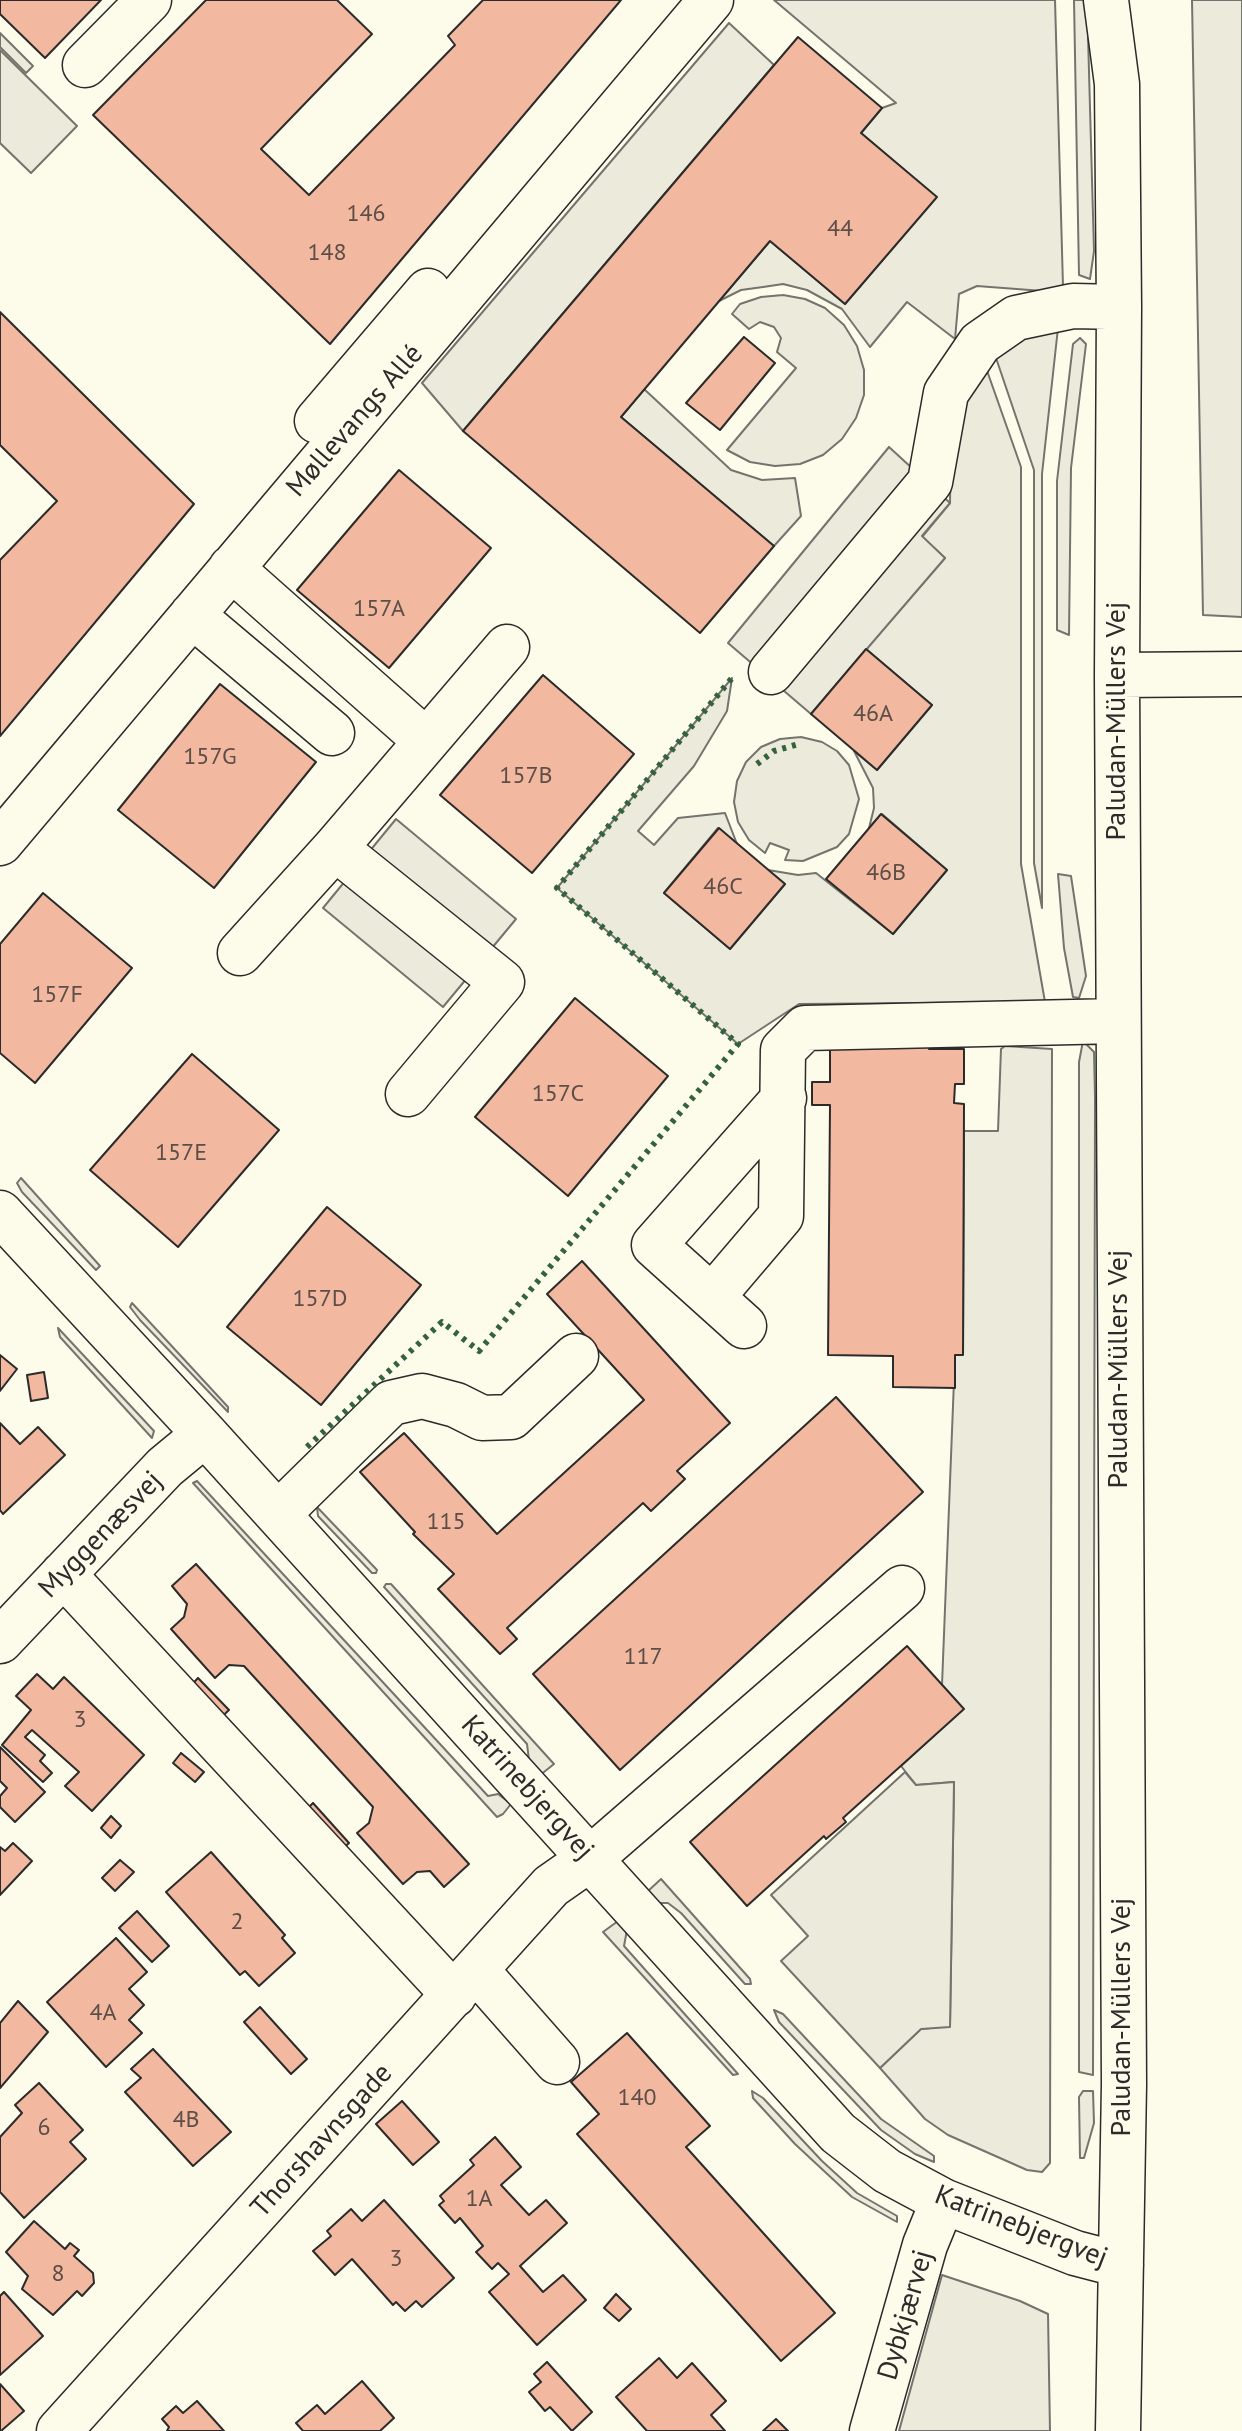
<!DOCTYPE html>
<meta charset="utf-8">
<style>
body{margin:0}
canvas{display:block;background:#fdfbea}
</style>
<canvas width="1242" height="2431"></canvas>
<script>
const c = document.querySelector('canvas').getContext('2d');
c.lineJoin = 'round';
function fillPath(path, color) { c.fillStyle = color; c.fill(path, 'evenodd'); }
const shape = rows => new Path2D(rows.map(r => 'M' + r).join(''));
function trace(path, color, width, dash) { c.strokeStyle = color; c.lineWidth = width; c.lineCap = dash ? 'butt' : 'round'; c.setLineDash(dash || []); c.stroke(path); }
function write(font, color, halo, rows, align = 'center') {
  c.font = font + ' "PT Sans",sans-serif'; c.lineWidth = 6; c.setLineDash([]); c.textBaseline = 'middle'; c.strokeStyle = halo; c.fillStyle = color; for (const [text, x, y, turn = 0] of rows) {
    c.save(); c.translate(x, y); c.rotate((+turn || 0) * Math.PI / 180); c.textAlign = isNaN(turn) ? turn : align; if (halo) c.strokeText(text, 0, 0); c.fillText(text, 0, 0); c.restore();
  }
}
const green = shape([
 [774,0,1055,0,1063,286,1056,292,977,286,959,294,955,339,907,302,870,347,842,309,807,290,783,284,763,287,741,290,719,301,770,241,845,304,936,197,861,133,882,108,896,103,774,0],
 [1074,0,1087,0,1094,251,1090,279,1079,275,1074,0],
 [1192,0,1242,0,1242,617,1203,615,1192,0],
 [729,23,774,65,463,431,422,383,729,23],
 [0,33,33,66,26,73,0,47,0,33],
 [783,295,805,299,825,308,844,325,857,346,864,370,864,395,856,418,842,439,823,455,800,464,775,466,750,462,727,450,796,368,777,352,781,338,774,327,760,322,749,329,732,314,740,304,761,297,783,295],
 [1058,328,1042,474,1042,908,1034,863,1034,470,994,352,1021,331,1058,328],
 [1080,338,1086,344,1071,468,1069,635,1057,630,1057,481,1073,344,1080,338],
 [985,365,1021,467,1021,864,1045,1002,799,1004,738,1044,557,888,732,678,727,711,694,766,638,831,654,845,678,818,725,813,737,844,718,828,664,893,730,949,785,884,768,870,798,875,816,873,893,934,947,870,882,814,869,828,874,808,873,788,854,751,877,770,932,705,866,649,945,558,922,537,950,503,951,430,985,365],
 [644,389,731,470,762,480,795,478,801,516,774,546,621,417,644,389],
 [801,737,822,742,837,751,849,765,859,799,849,834,837,847,803,861,785,860,789,850,770,843,765,853,749,840,738,822,734,802,737,781,746,762,761,747,780,739,801,737],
 [1058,874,1071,876,1086,976,1079,998,1073,997,1064,948,1058,874],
 [1083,1041,1094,1052,1095,1097,1093,2075,1079,2072,1079,1062,1083,1041],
 [1005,1046,1052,1049,1050,2163,1042,2172,1027,2170,948,2135,925,2119,880,2068,921,2029,950,2026,954,1782,916,1785,901,1766,963,1709,942,1685,955,1355,963,1354,964,1131,998,1131,1001,1049,1005,1046],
 [21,1178,100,1266,96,1270,22,1192,17,1183,21,1178],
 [132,1303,228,1407,228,1412,140,1320,130,1307,132,1303],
 [58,1328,154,1431,152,1438,60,1337,58,1328],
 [197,1481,488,1796,498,1794,511,1804,503,1814,497,1817,193,1483,197,1481],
 [317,1507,377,1570,376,1573,372,1573,318,1516,317,1507],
 [386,1584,391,1584,554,1764,539,1776,529,1760,527,1744,384,1587,386,1584],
 [661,1879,750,1979,751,1984,745,1984,681,1913,668,1903,657,1903,647,1892,661,1879],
 [618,1921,627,1930,624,1946,738,2074,733,2075,603,1932,618,1921],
 [774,2010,783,2014,881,2119,934,2156,934,2162,915,2154,881,2130,779,2022,774,2010],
 [752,2091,763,2098,822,2161,857,2193,897,2216,897,2222,852,2197,795,2144,753,2098,752,2091],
 [1083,2091,1093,2091,1094,2123,1084,2158,1080,2158,1079,2097,1083,2091],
 [942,2275,1020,2301,1048,2314,1050,2431,899,2431,942,2275]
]);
fillPath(green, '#ecebdb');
trace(green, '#74746e', 2);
const parking = shape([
 [0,50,77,126,31,173,0,143,0,50],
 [889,447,950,503,922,536,945,558,811,714,728,643,889,447],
 [396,819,516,919,443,1007,323,908,396,819],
 [905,1772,916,1785,954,1782,950,2027,921,2029,880,2068,781,1961,808,1936,771,1895,905,1772]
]);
fillPath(parking, '#eceadb');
trace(parking, '#74746e', 2);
const building = shape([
 [0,0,101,0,45,58,0,14,0,0],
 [206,0,337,0,372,34,261,149,309,195,455,45,448,36,483,0,621,0,330,344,93,115,206,0],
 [798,37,882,108,861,133,937,197,845,304,770,241,621,417,774,546,700,633,463,431,798,37],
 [0,312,194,504,0,736,0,560,57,501,0,445,0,312],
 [744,337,775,363,720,430,686,403,744,337],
 [399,470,491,548,389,668,297,590,399,470],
 [866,649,932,705,877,770,811,714,866,649],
 [543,675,634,754,532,873,440,795,543,675],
 [220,684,316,762,214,888,118,810,220,684],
 [881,814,947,870,893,934,826,879,881,814],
 [719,828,785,884,730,949,664,893,719,828],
 [43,893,132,968,35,1083,0,1053,0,944,43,893],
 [575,998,668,1076,568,1196,475,1117,575,998],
 [830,1039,929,1040,929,1049,964,1049,964,1084,955,1084,954,1103,964,1104,963,1355,955,1355,955,1388,893,1387,893,1356,828,1355,830,1105,812,1105,812,1082,830,1082,830,1039],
 [192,1054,279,1130,178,1247,90,1170,192,1054],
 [327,1207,421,1285,321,1405,227,1327,327,1207],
 [582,1261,730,1423,677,1471,685,1479,651,1511,643,1503,507,1628,517,1639,500,1654,438,1589,454,1574,413,1534,415,1532,360,1472,404,1433,497,1534,644,1400,547,1294,582,1261],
 [0,1355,17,1369,0,1391,0,1355],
 [44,1372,48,1398,31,1401,27,1375,44,1372],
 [836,1397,923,1492,620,1770,533,1674,836,1397],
 [0,1423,20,1444,38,1427,65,1455,3,1514,0,1510,0,1423],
 [196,1564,469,1864,444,1887,430,1871,417,1872,403,1884,357,1833,369,1823,373,1807,244,1666,229,1665,215,1678,171,1629,184,1617,187,1604,172,1586,196,1564],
 [907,1646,964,1709,843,1818,846,1822,826,1839,824,1836,747,1906,690,1842,907,1646],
 [37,1674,53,1689,64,1677,144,1755,92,1811,65,1786,79,1772,32,1730,25,1737,45,1755,40,1761,52,1773,43,1782,2,1745,31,1710,16,1696,37,1674],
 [198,1678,229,1710,213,1725,184,1693,198,1678],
 [0,1747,45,1792,15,1822,0,1807,0,1796,7,1788,0,1781,0,1747],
 [181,1753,204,1772,195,1782,173,1763,181,1753],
 [313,1803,349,1843,333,1858,297,1819,313,1803],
 [111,1816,121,1826,111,1838,101,1828,111,1816],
 [13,1843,32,1861,0,1895,0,1847,5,1851,13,1843],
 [211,1852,285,1935,282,1938,295,1953,259,1986,245,1971,240,1975,166,1892,211,1852],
 [120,1860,134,1872,115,1891,102,1878,120,1860],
 [137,1911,169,1946,152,1962,119,1928,137,1911],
 [116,1938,147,1972,129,1989,144,2005,129,2020,142,2033,106,2067,47,2002,116,1938],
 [18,2001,48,2032,0,2088,0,2023,18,2001],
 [260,2007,307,2059,291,2074,244,2022,260,2007],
 [627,2033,710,2126,686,2147,835,2313,781,2361,577,2134,599,2114,571,2082,627,2033],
 [153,2049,231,2132,193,2166,125,2092,141,2078,131,2069,153,2049],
 [39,2083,83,2130,70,2142,86,2159,24,2218,0,2192,0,2137,22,2113,15,2105,39,2083],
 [402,2101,439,2142,413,2165,376,2124,402,2101],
 [495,2137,521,2167,501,2185,529,2215,546,2200,567,2223,520,2266,543,2292,563,2275,586,2300,537,2345,489,2292,509,2274,498,2263,492,2269,476,2252,483,2246,460,2218,455,2223,439,2205,444,2201,440,2196,474,2165,470,2160,495,2137],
 [384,2200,454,2278,422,2307,416,2301,405,2311,396,2302,393,2305,352,2259,335,2275,313,2251,331,2236,327,2231,351,2209,362,2221,384,2200],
 [34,2221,65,2249,70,2243,79,2250,74,2256,93,2273,94,2283,82,2296,77,2291,53,2315,22,2289,28,2276,6,2252,34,2221],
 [4,2292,43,2336,0,2375,0,2296,4,2292],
 [616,2294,631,2309,619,2321,604,2308,616,2294],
 [659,2358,677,2378,692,2363,726,2401,711,2415,725,2431,647,2431,616,2397,659,2358],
 [547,2362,592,2412,572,2431,550,2407,545,2411,529,2392,541,2382,534,2374,547,2362],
 [362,2381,394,2418,380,2431,303,2431,296,2423,317,2405,325,2414,362,2381],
 [0,2384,24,2411,1,2431,0,2431,0,2384],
 [197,2401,224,2431,167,2431,169,2427,162,2419,176,2406,183,2413,197,2401],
 [776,2419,788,2431,763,2431,776,2419]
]);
fillPath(building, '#f2b8a0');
trace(building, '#2b2b2b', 2);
const minor = shape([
 [1106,0,1117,84,1119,307,1117,675,1124,2084,1118,2431],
 [85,65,149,0],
 [317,421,428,291],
 [231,568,425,740],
 [192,615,332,733],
 [771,672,930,482,946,393,980,343,1016,318,1073,306,1119,307],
 [1117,675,1242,674],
 [0,843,711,0],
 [335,848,502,982,408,1094],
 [240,953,335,848,507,647],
 [0,1213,205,1434,838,2133,887,2171,943,2201,1075,2253,1121,2265],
 [712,1297,781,1216,783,1050,805,1028,1118,1021],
 [744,1326,654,1245,784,1098],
 [278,1514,391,1403,422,1396,456,1405,482,1418,511,1417,576,1356],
 [63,1574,454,1995],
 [0,1641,165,1467,205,1434],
 [476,1970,557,2062],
 [59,2431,551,1886,591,1858,902,1588],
 [872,2431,925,2245,943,2201]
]);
trace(minor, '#2b2b2b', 47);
trace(minor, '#fdfbea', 44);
trace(shape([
 [757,764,774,751,799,744],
 [307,1447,442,1322,479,1351,738,1044,557,888,732,678]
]), '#34623c', 6, [4, 6]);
write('24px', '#5d4e48', null, [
 ["146",366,214],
 ["44",840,229],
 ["148",327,253],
 ["157A",379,609],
 ["46A",873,714],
 ["157G",210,757],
 ["157B",526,776],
 ["46B",886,873],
 ["46C",723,887],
 ["157F",57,995],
 ["157C",558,1094],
 ["157E",181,1153],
 ["157D",320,1299],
 ["115",446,1522],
 ["117",643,1657],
 ["3",80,1720],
 ["2",237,1922],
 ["4A",103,2013],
 ["140",637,2098],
 ["4B",186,2120],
 ["6",44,2128],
 ["1A",479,2199],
 ["3",396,2259],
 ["8",58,2274]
]);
write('28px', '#2b2b2b', '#fdfbea', [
 ["Møllevangs Allé",355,421,-49],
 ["Paludan-Müllers Vej",1117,721,-90],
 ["Paludan-Müllers Vej",1119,1369,-90],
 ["Myggenæsvej",101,1535,-46],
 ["Katrinebjergvej",527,1788,48],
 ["Paludan-Müllers Vej",1122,2017,-90],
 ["Thorshavnsgade",322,2141,-48],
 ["Katrinebjergvej",1021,2227,21],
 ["Dybkjærvej",906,2315,-74]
]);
</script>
